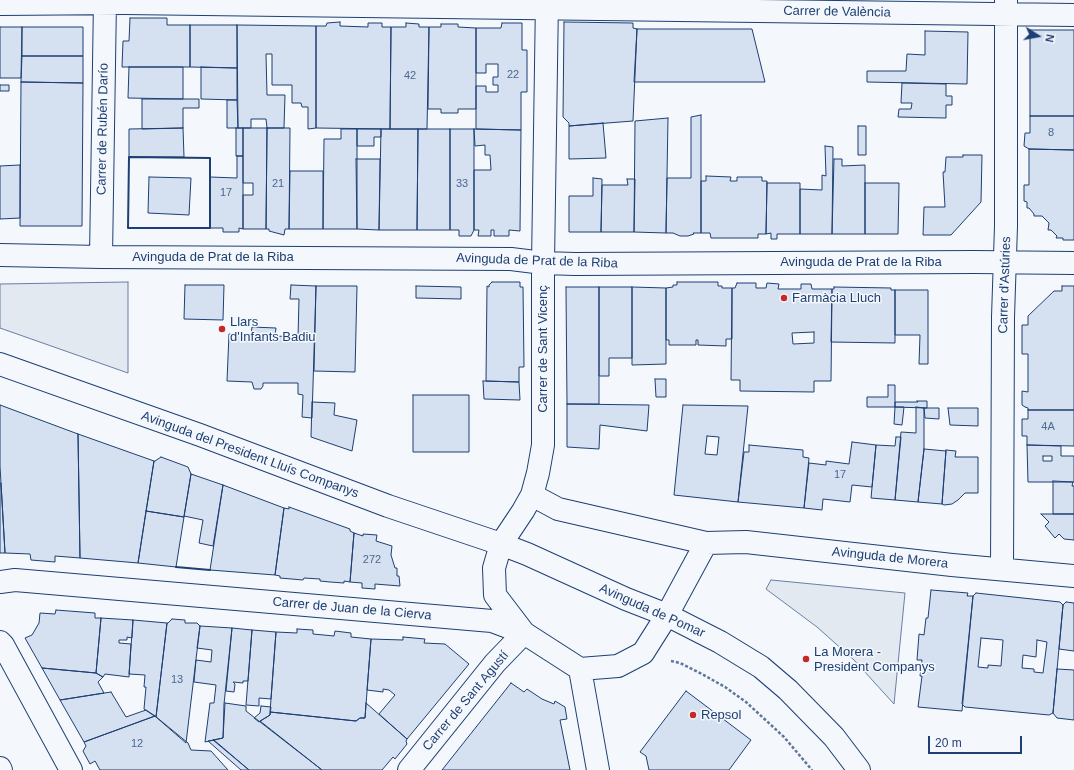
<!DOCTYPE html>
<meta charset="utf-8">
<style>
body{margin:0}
#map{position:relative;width:1074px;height:770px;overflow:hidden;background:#f4f7fb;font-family:Arial,sans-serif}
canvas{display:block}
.north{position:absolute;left:1018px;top:16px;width:40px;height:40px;-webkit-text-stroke:3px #f4f7fb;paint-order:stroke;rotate:101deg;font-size:11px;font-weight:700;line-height:16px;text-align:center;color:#1d3f73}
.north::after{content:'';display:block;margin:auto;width:14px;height:18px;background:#1d3f73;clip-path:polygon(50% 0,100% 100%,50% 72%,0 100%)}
.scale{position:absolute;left:928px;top:736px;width:94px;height:18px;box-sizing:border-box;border:2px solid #1d3f73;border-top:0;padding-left:5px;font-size:12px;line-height:14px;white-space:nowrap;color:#1d3f73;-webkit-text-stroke:3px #f4f7fb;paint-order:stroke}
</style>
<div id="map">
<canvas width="1074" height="770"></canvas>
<div class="north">N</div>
<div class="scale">20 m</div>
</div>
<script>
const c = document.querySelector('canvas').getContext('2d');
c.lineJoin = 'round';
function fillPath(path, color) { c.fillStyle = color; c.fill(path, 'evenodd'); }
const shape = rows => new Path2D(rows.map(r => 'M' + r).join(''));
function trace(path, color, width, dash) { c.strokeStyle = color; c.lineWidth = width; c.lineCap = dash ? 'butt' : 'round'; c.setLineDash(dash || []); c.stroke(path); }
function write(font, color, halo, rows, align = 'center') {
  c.font = font + ' Arial,sans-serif'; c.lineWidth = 3; c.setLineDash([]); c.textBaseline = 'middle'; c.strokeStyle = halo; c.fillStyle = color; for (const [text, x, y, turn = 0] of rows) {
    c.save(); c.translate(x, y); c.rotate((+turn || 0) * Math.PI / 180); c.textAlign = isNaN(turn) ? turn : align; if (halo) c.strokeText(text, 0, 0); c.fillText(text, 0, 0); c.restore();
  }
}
const green = shape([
 [128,282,128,373,0,328,0,284,128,282],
 [771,580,905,593,894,704,854,660,817,627,766,589,771,580]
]);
fillPath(green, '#e3e9f0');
trace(green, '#687fa3', 1);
const building = shape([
 [130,18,167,18,167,25,190,25,190,67,122,67,123,41,129,41,130,18],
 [340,22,340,26,368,27,368,23,382,23,382,27,391,27,390,129,316,128,316,26,326,26,327,23,340,22],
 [564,22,633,23,633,28,637,29,633,121,569,126,569,123,563,117,564,22],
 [406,23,419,24,419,27,429,27,427,129,390,129,391,27,406,27,406,23],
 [502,23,522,23,522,50,527,50,527,92,521,92,521,130,476,129,476,86,486,86,486,92,498,92,498,85,493,85,493,77,498,77,498,64,486,64,486,73,476,73,476,28,501,28,502,23],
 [441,24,458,24,458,27,476,28,476,109,458,109,458,113,441,113,441,109,428,109,429,27,441,27,441,24],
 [190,25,237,25,237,68,190,67,190,25],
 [237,25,316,26,316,128,308,129,308,107,302,107,301,103,292,103,292,85,272,85,272,54,266,54,267,95,285,95,284,128,267,128,266,119,251,119,251,128,238,128,237,25],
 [0,27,22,27,21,78,0,78,0,27],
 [22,27,83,27,83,56,22,56,22,27],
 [637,29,752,29,765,82,634,82,637,29],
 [1030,30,1074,30,1074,116,1030,116,1030,30],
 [925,31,968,32,967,84,867,82,867,71,906,71,907,54,925,55,925,31],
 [22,56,83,56,83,83,21,82,22,56],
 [129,67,183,67,183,99,128,98,129,67],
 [201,67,237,68,237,100,201,99,201,67],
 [21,82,83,83,82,226,20,226,21,82],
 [902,83,946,84,946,96,952,96,952,105,946,105,946,118,898,117,899,109,911,109,912,103,901,103,902,83],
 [0,85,9,85,9,91,0,91,0,85],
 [142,99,199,99,199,108,183,108,183,128,142,129,142,99],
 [227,100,237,100,238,128,227,128,227,100],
 [701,115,701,233,693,233,694,234,688,236,680,236,673,233,666,233,667,178,691,178,691,117,701,115],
 [1030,116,1074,116,1074,150,1029,149,1024,146,1025,133,1030,133,1030,116],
 [668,118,666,233,634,232,635,121,668,118],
 [603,123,606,158,569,159,569,126,603,123],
 [858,126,866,126,866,155,858,155,858,126],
 [183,128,184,157,129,157,129,129,183,128],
 [236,128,243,128,243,156,236,156,236,128],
 [243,128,267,128,266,229,243,229,243,195,253,195,253,183,243,183,243,128],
 [267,128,290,128,289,229,285,229,284,235,269,231,269,229,266,229,267,128],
 [341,129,357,129,357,229,323,229,324,139,341,139,341,129],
 [357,129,381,129,381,137,374,137,374,146,357,146,357,129],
 [381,129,418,129,417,230,379,230,381,129],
 [418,129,450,129,450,230,417,230,418,129],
 [450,129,474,129,474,230,471,236,459,236,459,230,450,230,450,129],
 [474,129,521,130,520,231,509,230,509,236,494,236,494,230,491,230,491,236,478,236,479,230,474,230,474,170,491,170,490,155,485,155,485,145,475,146,474,129],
 [825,146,833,147,832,234,800,234,800,189,822,190,822,175,826,176,825,146],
 [1029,149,1074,150,1074,240,1063,240,1063,238,1056,238,1057,236,1051,230,1048,230,1049,223,1042,216,1034,216,1034,214,1029,208,1027,208,1027,202,1024,201,1024,185,1029,185,1029,149],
 [963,155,982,155,981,202,951,235,923,235,924,207,945,207,943,172,945,172,946,157,963,157,963,155],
 [237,156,243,156,243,229,239,228,239,232,223,232,223,228,210,228,210,177,237,178,237,156],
 [356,159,380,159,379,230,357,229,356,159],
 [834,159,842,159,842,166,865,165,865,234,832,234,834,159],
 [20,165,20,218,0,219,0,166,20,165],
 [290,171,323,171,323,229,289,229,290,171],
 [706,176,731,177,730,181,737,181,737,177,762,177,762,181,767,181,766,234,758,234,758,238,711,238,710,233,701,233,701,181,706,181,706,176],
 [149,177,191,178,189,215,148,213,149,177],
 [593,178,602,179,601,232,569,232,569,196,593,196,593,178],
 [627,179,635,179,634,232,601,232,602,185,628,185,627,179],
 [767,183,800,183,800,234,777,234,777,239,771,239,771,233,766,234,767,183],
 [865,183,899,183,898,234,865,234,865,183],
 [492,282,520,282,520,287,523,287,524,367,519,367,519,382,486,381,487,286,489,287,489,285,492,282],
 [677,282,718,282,718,286,722,286,722,288,732,288,732,339,726,339,726,346,698,345,698,340,696,340,696,345,669,345,669,340,666,340,666,288,673,287,673,285,677,285,677,282],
 [737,283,756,283,756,288,766,288,767,283,779,284,778,289,801,289,801,284,811,284,812,289,832,289,831,381,814,381,814,392,740,391,740,380,731,380,732,288,735,288,737,283],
 [814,332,814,343,793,344,792,333,814,332],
 [185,285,224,285,223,320,184,319,185,285],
 [291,285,316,286,312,418,302,417,303,395,298,394,298,383,263,383,263,386,261,389,254,389,252,382,227,381,229,334,251,335,252,327,276,328,275,336,298,337,299,299,290,299,291,285],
 [316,286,357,286,355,372,314,371,316,286],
 [416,286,461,287,461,299,416,298,416,286],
 [1062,286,1074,286,1074,410,1028,410,1028,408,1025,407,1022,405,1022,391,1028,392,1028,354,1022,354,1022,325,1028,325,1028,316,1054,291,1062,291,1062,286],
 [566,287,599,287,599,404,567,404,566,287],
 [599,287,632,287,632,358,609,358,609,376,599,376,599,287],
 [632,287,666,288,666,364,632,365,632,287],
 [834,287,891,288,891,290,895,290,895,343,831,342,832,289,834,289,834,287],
 [895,290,928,290,928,364,919,364,920,335,895,335,895,290],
 [655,379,666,379,666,397,656,397,655,379],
 [483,381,519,382,520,400,484,399,483,381],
 [888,385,895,385,895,407,867,407,867,397,888,397,888,385],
 [413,395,469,395,469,452,413,452,413,395],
 [917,401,927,401,927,408,895,407,895,402,918,402,917,401],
 [312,402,335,403,334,415,357,420,352,451,311,437,312,402],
 [567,404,649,405,647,431,600,425,599,449,567,447,567,404],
 [0,405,78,434,80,558,55,556,55,562,31,560,30,554,5,553,0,466,0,405],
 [683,405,748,406,738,502,674,495,683,405],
 [707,436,719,437,717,455,705,454,707,436],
 [895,407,904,407,902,425,894,424,895,407],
 [916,407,924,408,924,449,918,502,895,500,901,432,916,433,916,407],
 [924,408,939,408,939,419,925,418,924,408],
 [948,408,978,408,978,426,950,425,948,408],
 [1028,410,1074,410,1074,446,1027,445,1027,436,1022,436,1022,419,1028,419,1028,410],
 [78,434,154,461,138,563,80,558,78,434],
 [896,437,901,437,895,500,871,498,876,445,895,446,896,437],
 [852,442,876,445,872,487,852,485,850,502,823,499,822,510,804,508,809,463,826,465,826,461,849,464,852,442],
 [749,445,803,450,803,457,809,458,804,508,738,502,744,452,749,452,749,445],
 [1027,445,1061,446,1061,456,1074,456,1074,482,1028,482,1027,445],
 [1043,456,1052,456,1052,461,1043,461,1043,456],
 [924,449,946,451,942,504,918,502,924,449],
 [946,450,956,451,955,457,978,457,978,493,965,493,958,500,952,504,944,505,942,504,946,450],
 [161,457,188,467,191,474,184,517,146,511,154,461,155,461,161,457],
 [191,474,223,485,213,546,199,543,203,520,184,516,191,474],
 [1053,481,1073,482,1072,486,1074,486,1074,514,1053,514,1053,481],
 [0,483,1,483,5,553,0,553,0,483],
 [223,485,284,508,275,575,210,570,223,485],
 [289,507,350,529,350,531,354,533,350,582,344,581,344,583,330,582,320,581,320,579,304,578,303,580,280,578,280,576,275,575,284,508,289,509,289,507],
 [146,511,184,517,176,567,138,563,146,511],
 [1041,514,1074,514,1074,540,1064,539,1059,534,1055,538,1045,526,1049,522,1041,514],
 [354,533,363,536,363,534,377,535,376,541,392,546,391,555,395,568,397,568,397,576,399,576,400,586,375,584,375,589,362,588,362,583,350,582,354,533],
 [931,590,968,593,967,596,973,596,962,711,918,707,922,676,920,676,922,660,917,660,919,634,924,635,926,618,928,618,931,590],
 [976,593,1060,602,1063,605,1053,713,1049,715,965,707,962,704,973,596,976,593],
 [981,638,1003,640,1001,666,988,665,988,668,978,667,981,638],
 [1037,640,1047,642,1043,673,1034,672,1034,669,1022,668,1023,655,1036,657,1037,640],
 [1066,602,1074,603,1074,651,1059,649,1063,605,1066,602],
 [56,610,95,613,95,618,101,618,96,673,42,668,25,638,32,635,39,623,40,613,55,614,56,610],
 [101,618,133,620,132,638,127,637,127,640,119,640,119,643,131,644,129,677,105,674,103,677,96,673,101,618],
 [172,619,185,620,185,623,197,623,200,626,186,743,156,717,167,623,168,623,172,619],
 [133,620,167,623,156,717,144,709,146,687,144,687,145,675,129,674,133,620],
 [200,626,232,628,224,704,223,738,205,742,210,703,214,703,216,685,194,682,196,660,211,662,212,650,197,648,200,626],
 [232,628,252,630,248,681,243,681,243,683,233,682,235,684,234,692,226,691,232,628],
 [297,629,313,630,313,634,334,636,335,631,351,633,351,637,371,639,365,718,360,718,356,721,270,712,276,632,297,633,297,629],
 [252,630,276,632,271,699,259,698,259,706,246,705,252,630],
 [403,637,425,639,424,643,445,644,469,664,407,739,379,714,395,695,389,690,383,689,383,692,367,690,371,639,403,640,403,637],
 [42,668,96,673,103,677,98,682,104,693,60,700,42,668],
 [1057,669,1074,670,1074,720,1057,718,1053,713,1057,669],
 [511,683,524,692,527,689,542,699,554,704,555,701,565,707,567,719,560,720,570,770,442,770,511,683],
 [686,691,751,740,729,770,649,770,646,756,640,752,686,691],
 [111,692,126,717,146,710,155,716,84,742,60,700,111,692],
 [225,703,246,706,246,711,322,770,249,770,213,740,223,738,225,703],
 [366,703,407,739,406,741,407,744,395,759,393,757,382,770,322,770,260,721,270,715,270,712,356,721,360,718,365,718,366,703],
 [261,706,271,707,270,715,259,722,254,718,260,713,261,706],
 [155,716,188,743,191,750,211,751,228,770,100,770,95,761,90,764,83,751,86,746,84,742,155,716],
 [214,740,249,770,241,770,208,741,214,740]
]);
fillPath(building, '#d5e0f0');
trace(building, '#1d3f73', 1);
const minor = shape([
 [0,4,124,3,1074,15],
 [0,255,101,257,511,259,543,263,575,264,974,262,1074,263],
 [101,257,105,0],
 [0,364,200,435,388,506,501,544,527,554,626,599,667,615,720,642,761,667,788,690,834,737,859,770],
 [532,495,558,509,706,543],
 [1002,569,1003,317,1006,226,1006,1],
 [0,582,15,580,492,621,524,633,580,669,618,666,643,653,667,615,706,543,746,542,952,565,1074,576],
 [524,633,495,595,494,568,501,544,523,511,532,495,538,473,543,445,543,263,547,0],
 [0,642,3,645,71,770],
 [580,669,598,770],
 [0,768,1,770],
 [409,770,495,663,524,633]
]);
trace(minor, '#1d3f73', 24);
trace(shape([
 [671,661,680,663,702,674,725,687,746,702,784,737,812,770]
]), '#5e769c', 2.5, [3, 2]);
trace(minor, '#f4f7fb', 22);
trace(shape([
 [129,157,210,158,210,228,128,228,129,157],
 [176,567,210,570]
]), '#1d3f73', 2);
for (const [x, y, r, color] of [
 [784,298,4,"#c62828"],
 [222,329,4,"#c62828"],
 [806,659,4,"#c62828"],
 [693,715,4,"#c62828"]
]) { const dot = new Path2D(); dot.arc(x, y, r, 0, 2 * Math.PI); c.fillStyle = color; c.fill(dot); trace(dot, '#f4f7fb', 1.5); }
write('11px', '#4b6792', null, [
 ["22",513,75],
 ["42",410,76],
 ["8",1051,133],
 ["21",278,184],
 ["33",462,184],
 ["17",226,193],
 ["4A",1048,427],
 ["17",840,475],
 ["272",372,560],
 ["13",177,680],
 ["12",137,744]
]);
write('13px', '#1d3f73', '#f4f7fb', [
 ["Carrer de València",837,12,1],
 ["Carrer de Rubén Darío",103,129,-89],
 ["Avinguda de Prat de la Riba",213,257],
 ["Avinguda de Prat de la Riba",537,261,2],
 ["Avinguda de Prat de la Riba",861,262],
 ["Carrer d'Astúries",1005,285,-88],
 ["Carrer de Sant Vicenç",543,349,-90],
 ["Avinguda del President Lluís Companys",250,455,20],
 ["Avinguda de Morera",890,558,6],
 ["Carrer de Juan de la Cierva",352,609,5],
 ["Avinguda de Pomar",652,611,24],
 ["Carrer de Sant Agustí",466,701,-50]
]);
write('13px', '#1d3f73', '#f4f7fb', [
 ["Farmàcia Lluch",792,298],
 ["Llars",230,322],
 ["d'Infants Badiu",230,337],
 ["La Morera -",814,652],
 ["President Companys",814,667],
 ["Repsol",701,715]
], 'left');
</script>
